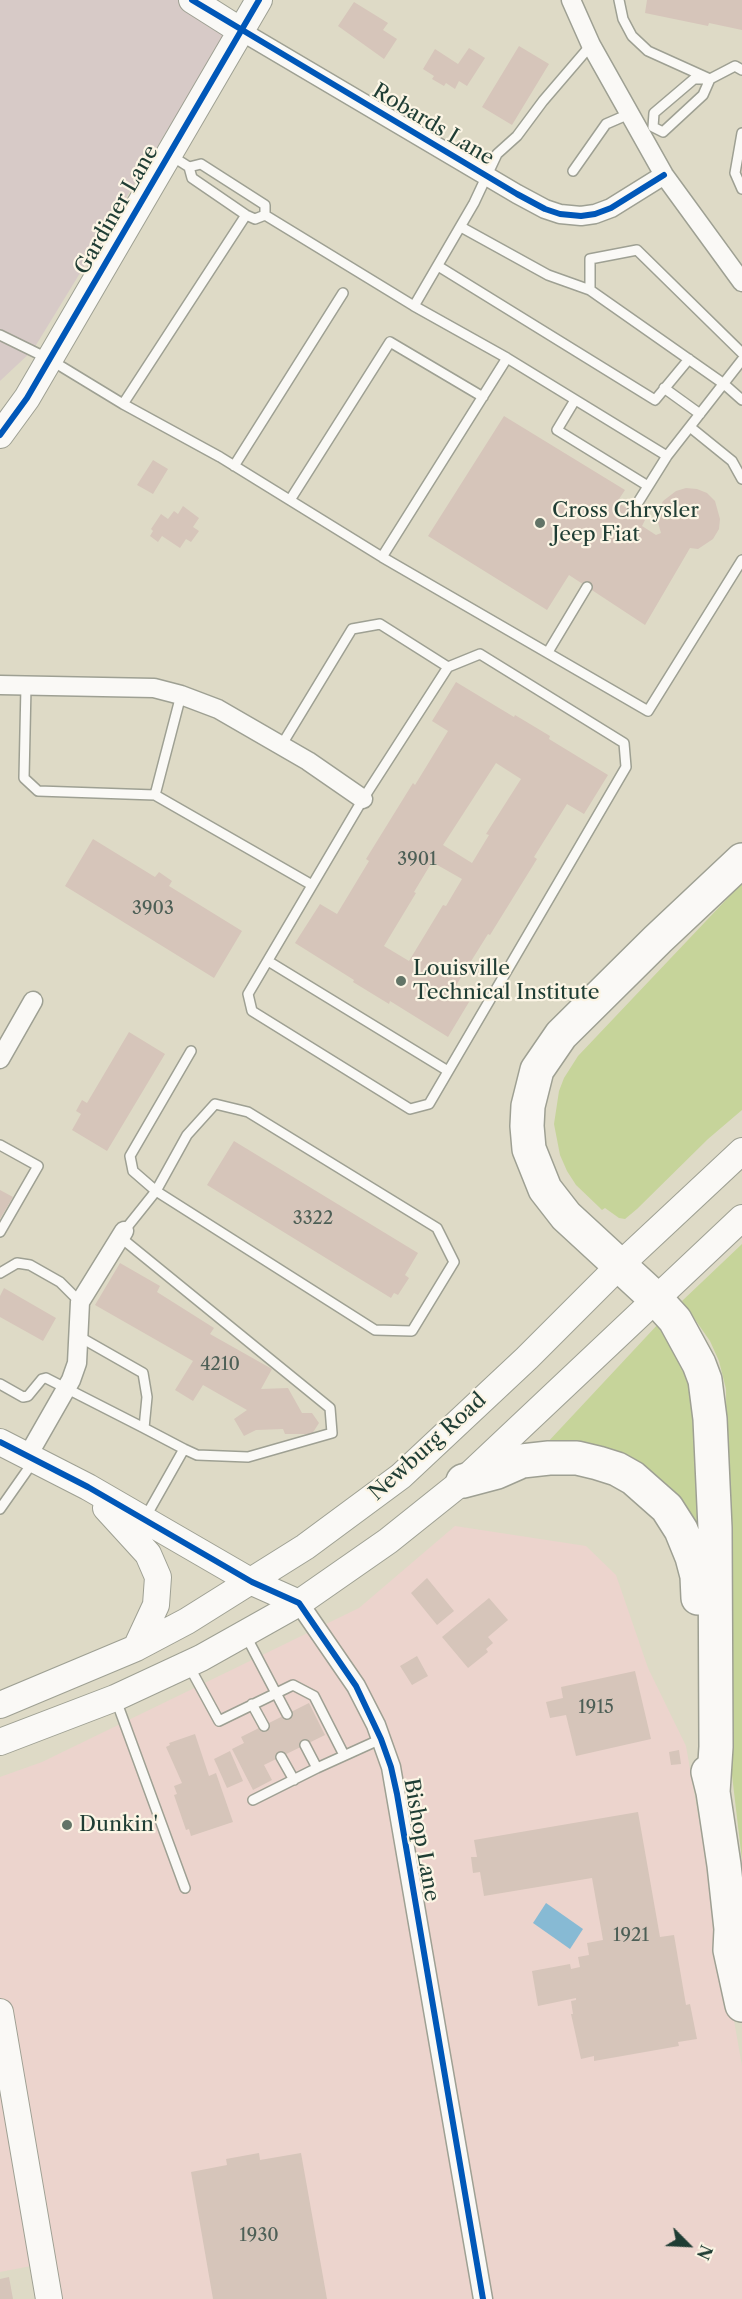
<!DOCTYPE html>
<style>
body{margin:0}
#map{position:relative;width:742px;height:2299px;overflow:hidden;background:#dedac6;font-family:"Libre Caslon Text",serif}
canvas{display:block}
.north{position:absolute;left:658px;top:2215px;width:60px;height:60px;-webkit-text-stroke:4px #fcf5e5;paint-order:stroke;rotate:114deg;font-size:16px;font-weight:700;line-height:24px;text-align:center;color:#1f3d34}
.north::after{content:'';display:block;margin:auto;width:21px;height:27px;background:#1f3d34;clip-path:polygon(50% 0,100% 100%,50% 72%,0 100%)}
</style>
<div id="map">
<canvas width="742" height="2299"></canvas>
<div class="north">N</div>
</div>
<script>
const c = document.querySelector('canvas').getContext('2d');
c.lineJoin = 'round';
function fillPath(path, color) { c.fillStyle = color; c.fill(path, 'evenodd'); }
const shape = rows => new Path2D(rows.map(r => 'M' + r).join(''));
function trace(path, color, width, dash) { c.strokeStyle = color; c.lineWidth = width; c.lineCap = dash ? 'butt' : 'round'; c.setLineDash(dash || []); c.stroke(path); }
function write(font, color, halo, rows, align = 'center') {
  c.font = font + ' "Libre Caslon Text",serif'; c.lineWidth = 4.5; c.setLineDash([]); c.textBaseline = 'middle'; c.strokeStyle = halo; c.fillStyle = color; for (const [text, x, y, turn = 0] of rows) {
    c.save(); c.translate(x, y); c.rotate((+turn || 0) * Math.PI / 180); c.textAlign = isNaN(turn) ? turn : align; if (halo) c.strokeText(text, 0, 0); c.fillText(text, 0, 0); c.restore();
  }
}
fillPath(shape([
 [455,1526,586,1546,616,1575,648,1668,686,1746,742,2066,742,2299,37,2299,31,2266,0,2272,0,1777,42,1762,359,1608]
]), '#ecd4cd');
fillPath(shape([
 [0,0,184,0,229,29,33,350,0,381]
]), '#d7cac7');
fillPath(shape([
 [742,883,742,1110,708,1139,637,1209,625,1219,619,1218,605,1208,602,1210,599,1207,576,1185,567,1171,560,1155,554,1124,559,1091,564,1078,578,1056],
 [742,1244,742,1860,732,1775,732,1614,727,1490,726,1389,719,1361,710,1341,682,1301],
 [660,1322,693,1377,700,1529,694,1528,546,1444]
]), '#c6d49a');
fillPath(shape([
 [546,1903,583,1929,570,1949,533,1923]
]), '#87bad4');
fillPath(shape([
 [647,0,742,0,742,30,709,23,708,26,645,13],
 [354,2,388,23,383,30,397,39,384,59,338,26],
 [519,46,549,64,512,125,482,107],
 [469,48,485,58,467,86,459,81,455,89,446,83,444,86,432,79,434,76,423,69,435,49,458,64],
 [504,416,625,490,617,502,645,520,642,526,656,535,661,533,657,519,659,509,663,501,676,491,686,488,697,489,707,493,715,501,720,519,719,529,713,539,698,549,690,548,645,625,569,575,547,610,428,536],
 [153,460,168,469,153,494,137,485],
 [183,506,199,518,193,527,199,531,191,542,186,539,180,548,162,536,158,542,150,536,153,531,151,529,161,514,168,519,174,511,178,514],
 [456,682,514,717,515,715,550,736,549,739,608,775,584,814,567,804,534,857,537,859,490,935,488,934,455,987,472,997,448,1037,390,1001,389,1004,353,982,354,980,295,943,320,904,337,914,369,861,366,859,413,783,415,785,448,731,432,721],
 [496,763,521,779,486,834,489,835,472,863,443,845],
 [432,862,462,879,446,906,443,905,409,961,384,946,416,893,414,892],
 [93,839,155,877,159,872,172,881,169,886,242,931,214,978,65,886],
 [129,1032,165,1054,107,1151,72,1130,81,1114,76,1111,82,1100,87,1103],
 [234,1141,418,1253,405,1275,409,1278,398,1295,394,1293,391,1298,207,1185],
 [0,1190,13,1197,0,1219],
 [120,1263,160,1286,157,1292,214,1328,210,1334,272,1369,261,1389,288,1388,302,1413,312,1413,319,1423,312,1434,285,1434,283,1429,256,1430,244,1436,234,1419,247,1410,203,1385,193,1401,175,1390,193,1361,95,1305],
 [4,1288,56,1318,43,1341,0,1317,0,1296],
 [427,1578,454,1611,437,1625,411,1593],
 [489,1598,508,1620,488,1637,493,1643,486,1649,488,1652,468,1668,442,1637],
 [417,1656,428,1676,412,1685,400,1666],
 [635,1671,651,1739,576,1756,566,1715,550,1718,546,1702,563,1698,561,1687],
 [309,1703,325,1735,264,1765,272,1780,253,1790,232,1749,244,1743,241,1737],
 [195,1734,209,1776,216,1773,233,1822,191,1836,189,1829,186,1830,174,1795,177,1794,174,1786,182,1783,166,1747,170,1745,169,1743],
 [679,1750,681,1764,671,1765,669,1752],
 [230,1751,243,1781,227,1788,214,1759],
 [638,1812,660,1937,674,1935,686,2005,690,2004,697,2039,678,2042,679,2046,594,2061,594,2056,581,2059,571,2014,573,2014,571,2001,576,2000,576,1998,538,2006,532,1971,570,1964,571,1969,580,1967,578,1957,589,1955,587,1943,603,1940,592,1878,484,1896,480,1872,473,1873,471,1857,477,1857,474,1840],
 [259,2153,260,2160,301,2153,327,2299,213,2299,191,2172,227,2165,226,2159],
 [9,2277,13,2299,0,2299,0,2279]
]), '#d6c5ba');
const lane = shape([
 [619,0,623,19,632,36,648,51,710,79],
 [653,127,654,113,694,79,710,79,735,66,742,70],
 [653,127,663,132,703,95,710,79],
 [742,133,735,173,742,189],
 [170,155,189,167,201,164,265,205,265,215],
 [189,167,192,178,246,215,255,219,265,215],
 [573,171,606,124,629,114],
 [265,215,414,306,507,358,667,456,742,360],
 [461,227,548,275,590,290],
 [438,266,655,400,689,359],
 [414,306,474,203,497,154,517,136,543,101,591,45],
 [0,335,49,359,123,404,246,215],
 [742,353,637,250,590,259,590,290,724,384,742,400],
 [664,388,700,414],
 [575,400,557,430,648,486],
 [123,404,220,457,382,557,648,711,742,560],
 [690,427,732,461,742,479],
 [234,466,343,293],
 [290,500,390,342,483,397],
 [632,512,667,456],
 [382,557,507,358],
 [548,652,587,587],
 [26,686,24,778,38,791,155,795,312,885],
 [281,746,352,629,380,624,448,667,480,654,624,743,626,767,429,1104,410,1109,252,1011,248,994,363,799,448,667],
 [155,795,181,695],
 [268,961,448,1071],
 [0,1145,38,1166,0,1232],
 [124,1231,156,1191,187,1135,215,1104,248,1112,437,1228,454,1262,412,1331,375,1330,156,1191,133,1171,130,1156,191,1051],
 [120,1237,330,1408,332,1433,248,1457,197,1455,184,1449],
 [0,1273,17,1263,30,1265,60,1282,80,1302],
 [78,1336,143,1373,147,1397,144,1428,184,1449,145,1518],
 [0,1384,23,1397,28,1396,42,1379,46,1378,144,1428],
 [0,1509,33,1462],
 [245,1634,287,1714],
 [189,1666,219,1721,293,1685,314,1696,344,1755],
 [116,1700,185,1888],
 [252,1704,264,1726],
 [305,1745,317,1768],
 [281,1757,294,1780],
 [253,1800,317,1768,381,1739]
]);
const street = shape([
 [571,0,591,45,664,175,742,282],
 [241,31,517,194,545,209,560,214,581,216,595,214,611,208,664,175],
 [0,685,154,688,181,695,218,709,308,761,363,799],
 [0,1059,33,1001],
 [27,1457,71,1380,77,1363,80,1302,124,1231],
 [299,1603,356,1686,376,1725,391,1767,483,2299]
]);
const secondary = shape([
 [192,0,241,31],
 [0,435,27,398,259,0],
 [0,1442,88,1487,252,1582,299,1603],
 [106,1508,148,1554,158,1577,156,1605,136,1648],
 [0,1705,136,1648,187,1621,305,1547,401,1476,527,1358,620,1265,742,1151],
 [0,1742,115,1698,201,1658,299,1603,388,1541,463,1481,742,1218],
 [0,2012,49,2299]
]);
const highway = shape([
 [463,1481,497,1472,522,1461,549,1458,577,1458,598,1463,617,1469,633,1478,667,1508,681,1530,692,1557,697,1576,698,1598],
 [708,1772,713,1792,724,1865,731,1929,730,1950,742,2005],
 [713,1792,716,1747,715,1528,710,1419,705,1380,699,1364,675,1320,655,1298,566,1216,545,1189,529,1149,527,1126,528,1106,537,1070,561,1035,658,939,742,860]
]);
trace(lane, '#9ea093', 12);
trace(street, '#9ea093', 21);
trace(secondary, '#9ea093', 28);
trace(highway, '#9ea093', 36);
trace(lane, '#faf9f6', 9);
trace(street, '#faf9f6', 18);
trace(secondary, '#faf9f6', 26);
trace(highway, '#faf9f6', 33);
trace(shape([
 [192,0,517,194,545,209,560,214,581,216,595,214,611,208,664,175],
 [0,435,27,398,259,0],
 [0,1442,88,1487,252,1582,299,1603,356,1686,381,1739,391,1767,397,1794,483,2299]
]), '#0057b8', 6);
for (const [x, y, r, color] of [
 [540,523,6,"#627467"],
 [401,981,6,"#627467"],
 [67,1825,6,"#627467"]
]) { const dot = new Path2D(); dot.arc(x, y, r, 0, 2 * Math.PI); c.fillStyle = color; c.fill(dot); trace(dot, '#fcf5e5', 2); }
write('18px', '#4d5f56', null, [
 ["3901",417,860],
 ["3903",153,909],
 ["3322",313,1219],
 ["4210",220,1365],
 ["1915",596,1708],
 ["1921",631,1936],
 ["1930",259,2236]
]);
write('21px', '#1f3d34', '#fcf5e5', [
 ["Robards Lane",433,125,31],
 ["Gardiner Lane",117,210,-60],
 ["Newburg Road",428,1447,-42],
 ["Bishop Lane",421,1840,80]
]);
write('21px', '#1f3d34', '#fcf5e5', [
 ["Cross Chrysler",552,511],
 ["Jeep Fiat",552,535],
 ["Louisville",413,969],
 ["Technical Institute",413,993],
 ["Dunkin'",79,1825]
], 'left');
</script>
